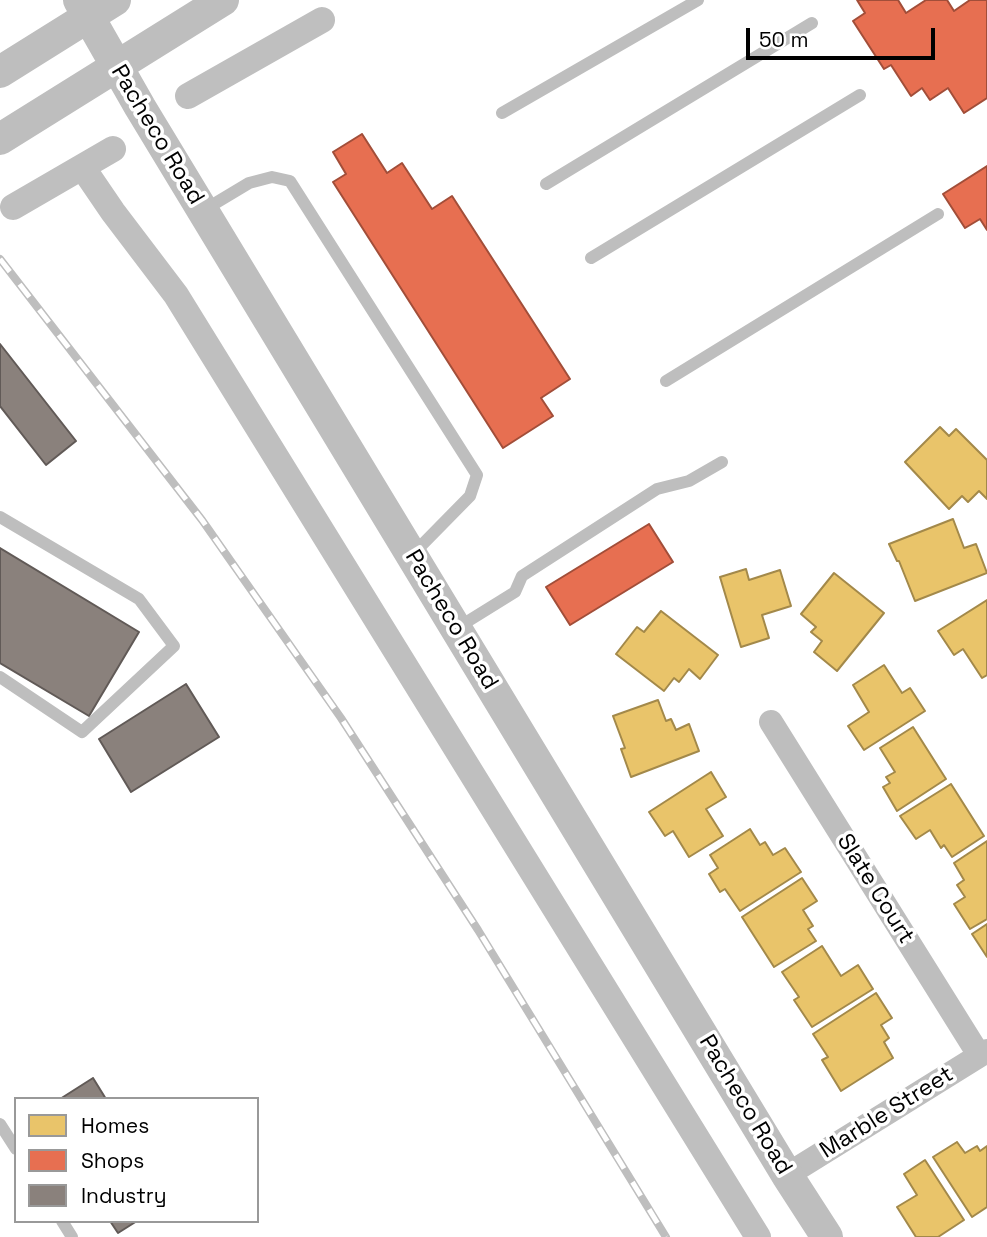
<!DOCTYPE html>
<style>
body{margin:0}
#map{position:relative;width:987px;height:1237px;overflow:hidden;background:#fff;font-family:"Space Grotesk",sans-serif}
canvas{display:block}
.legend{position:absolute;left:14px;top:1097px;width:245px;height:126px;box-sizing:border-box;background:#fff;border:2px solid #999;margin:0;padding:9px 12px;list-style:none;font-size:21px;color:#000}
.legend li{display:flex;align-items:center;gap:14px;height:35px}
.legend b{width:35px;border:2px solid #999}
.scale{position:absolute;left:746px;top:28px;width:189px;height:32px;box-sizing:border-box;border:4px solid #000;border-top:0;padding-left:9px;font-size:21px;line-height:24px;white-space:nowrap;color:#000;-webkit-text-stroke:5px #fff;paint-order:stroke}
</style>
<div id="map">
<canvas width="987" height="1237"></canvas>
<ul class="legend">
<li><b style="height:19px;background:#e9c46a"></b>Homes</li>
<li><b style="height:19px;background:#e76f51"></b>Shops</li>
<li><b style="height:19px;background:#8a817c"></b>Industry</li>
</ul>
<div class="scale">50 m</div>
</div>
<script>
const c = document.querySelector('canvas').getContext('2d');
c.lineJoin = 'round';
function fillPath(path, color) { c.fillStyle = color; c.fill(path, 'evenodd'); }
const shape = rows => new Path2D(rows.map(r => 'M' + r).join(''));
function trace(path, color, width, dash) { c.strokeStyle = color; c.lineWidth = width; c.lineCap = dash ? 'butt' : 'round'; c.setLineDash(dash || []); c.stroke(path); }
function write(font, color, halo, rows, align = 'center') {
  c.font = font + ' "Space Grotesk",sans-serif'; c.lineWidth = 7; c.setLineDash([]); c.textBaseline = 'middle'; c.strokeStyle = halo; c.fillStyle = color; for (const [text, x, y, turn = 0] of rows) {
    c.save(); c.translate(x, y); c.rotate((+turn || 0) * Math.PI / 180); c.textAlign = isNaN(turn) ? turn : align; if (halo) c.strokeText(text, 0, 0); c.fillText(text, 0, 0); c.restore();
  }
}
const homes = shape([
 [940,427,949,436,956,429,987,460,987,499,979,491,968,502,962,496,949,509,905,462,940,427],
 [953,519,964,548,976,544,987,573,915,601,899,561,897,561,889,544,953,519],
 [746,569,749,580,780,570,791,606,762,615,769,638,741,647,720,577,746,569],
 [834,573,884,613,837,671,814,652,822,641,811,632,816,627,801,614,834,573],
 [987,600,987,675,982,678,963,649,954,655,938,631,987,600],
 [661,611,718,655,700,679,689,669,679,682,674,678,664,691,616,654,637,627,644,632,661,611],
 [884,665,902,693,910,688,925,711,864,750,848,726,869,712,853,685,884,665],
 [658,700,666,721,671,719,676,730,689,724,699,751,631,777,621,749,625,748,613,716,658,700],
 [913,727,946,779,897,811,883,787,890,783,886,777,895,772,880,748,913,727],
 [711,772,726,797,706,809,723,836,689,857,673,831,665,836,649,812,711,772],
 [951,784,984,836,952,857,944,845,941,848,930,830,916,839,900,816,951,784],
 [750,829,760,845,765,842,773,855,785,848,801,872,740,911,725,889,720,892,709,874,718,868,710,855,750,829],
 [987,841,987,919,970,929,954,904,965,897,957,885,964,880,954,863,987,841],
 [802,878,817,901,803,910,813,926,808,929,816,941,774,967,742,917,802,878],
 [987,924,987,957,972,934,987,924],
 [822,946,841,976,858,965,873,989,812,1027,794,1000,799,997,782,972,822,946],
 [876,993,892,1018,881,1025,889,1038,884,1042,893,1058,841,1091,822,1060,828,1057,813,1034,876,993],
 [957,1142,965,1153,977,1146,980,1151,987,1146,987,1207,972,1217,933,1157,957,1142],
 [925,1160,964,1220,938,1237,916,1237,897,1207,917,1195,904,1174,925,1160]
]);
fillPath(homes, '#e9c46a');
trace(homes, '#a3894a', 2);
const shops = shape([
 [857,0,898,0,906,13,926,0,947,0,954,11,970,0,987,0,987,98,964,113,948,88,930,100,922,88,911,96,891,65,884,69,853,21,865,13,857,0],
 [362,134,387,173,402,163,432,209,452,196,570,379,541,398,553,416,503,448,333,182,346,174,333,152,362,134],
 [987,166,987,230,980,219,965,228,943,194,987,166],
 [649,524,673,562,570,625,546,587,649,524]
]);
fillPath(shops, '#e76f51');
trace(shops, '#a24e39', 2);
const industry = shape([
 [0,344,76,441,46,465,0,406,0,344],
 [0,548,139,632,89,716,0,663,0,548],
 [186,684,219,737,131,792,99,739,186,684],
 [93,1078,106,1099,60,1099,93,1078],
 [110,1221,137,1221,118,1233,110,1221]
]);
fillPath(industry, '#8a817c');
trace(industry, '#615a57', 2);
trace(shape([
 [188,96,322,20],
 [83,168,113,212,176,295,758,1237],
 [13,207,113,149]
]), '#bfbfbf', 26);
trace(shape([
 [502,113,698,0],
 [546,184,812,23],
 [204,210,249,183,272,177,290,181,477,475,470,496,412,555],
 [591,258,860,95],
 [666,381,938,214],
 [0,517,139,599,174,646,82,732,0,677],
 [457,628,515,592,522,576,657,489,689,481,722,462],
 [0,1124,16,1149],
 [62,1221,72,1237]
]), '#bebebe', 12);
trace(shape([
 [771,722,979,1055],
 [787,1175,987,1051]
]), '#bebebe', 24);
trace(shape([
 [79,0,140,107,787,1175,827,1237],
 [0,72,115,0],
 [0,139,223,0]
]), '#bebebe', 32);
const rail = shape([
 [0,259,202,520,341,718,478,930,666,1237]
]);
trace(rail, '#bebebe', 8);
trace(rail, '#fff', 5, [16]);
write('23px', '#000', '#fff', [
 ["Pacheco Road",157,135,59],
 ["Pacheco Road",451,620,59],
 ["Slate Court",875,889,58],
 ["Pacheco Road",745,1105,59],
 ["Marble Street",887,1113,-32]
]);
</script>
